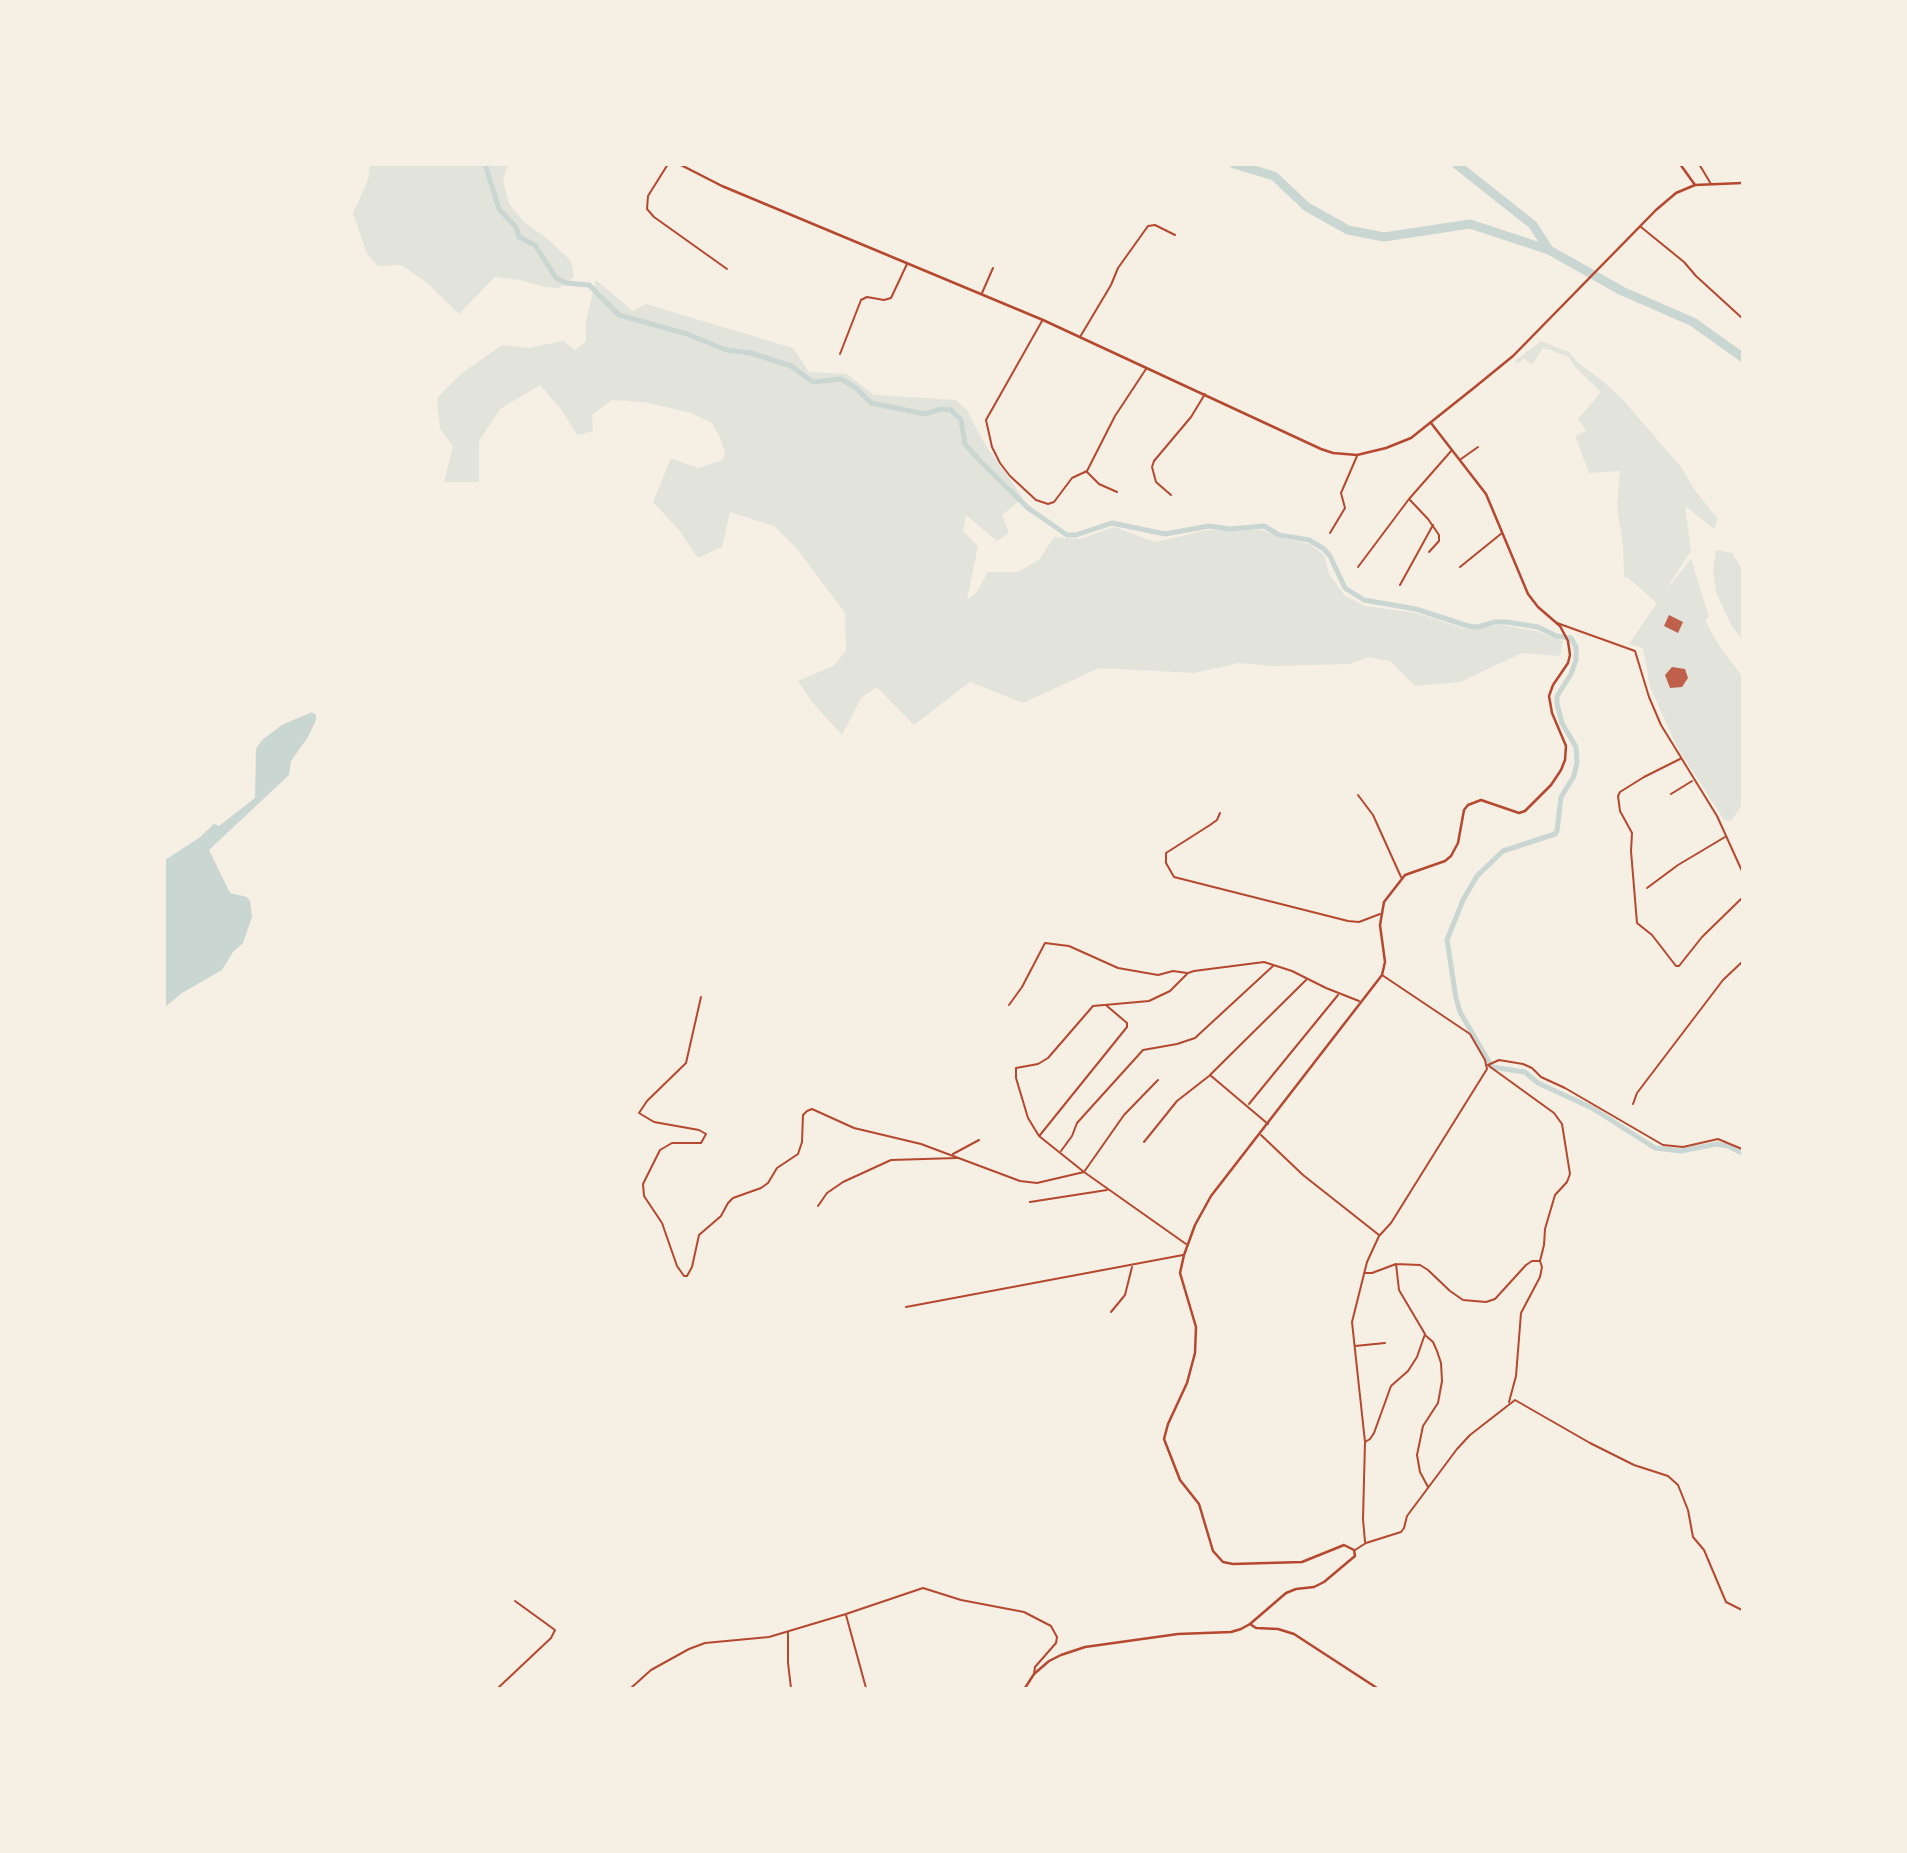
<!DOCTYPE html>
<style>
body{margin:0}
#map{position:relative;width:1907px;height:1853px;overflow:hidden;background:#f6efe4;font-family:"Public Sans",sans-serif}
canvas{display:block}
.frame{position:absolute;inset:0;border:166px solid #f6efe4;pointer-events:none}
</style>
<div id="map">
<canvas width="1907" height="1853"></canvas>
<div class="frame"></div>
</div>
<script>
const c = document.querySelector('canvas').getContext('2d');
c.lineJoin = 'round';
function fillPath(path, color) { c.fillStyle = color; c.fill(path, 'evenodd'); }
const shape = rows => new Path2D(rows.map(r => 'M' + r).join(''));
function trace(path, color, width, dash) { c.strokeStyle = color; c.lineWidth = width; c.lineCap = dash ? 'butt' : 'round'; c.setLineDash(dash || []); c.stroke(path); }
fillPath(shape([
 [370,165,508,165,503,179,509,204,524,222,548,239,571,261,574,277,559,288,545,287,520,280,495,277,459,314,426,282,401,265,378,266,367,254,353,213,368,180],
 [596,280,633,311,646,304,793,348,809,372,847,374,874,395,956,400,967,410,983,441,1023,498,1002,515,1009,533,997,541,966,515,963,531,978,546,967,600,976,593,988,572,1017,572,1039,560,1054,537,1080,539,1114,527,1155,542,1208,530,1261,530,1285,539,1309,544,1324,555,1329,574,1345,596,1365,606,1416,613,1466,629,1502,625,1536,631,1563,641,1560,656,1522,653,1460,682,1415,686,1390,661,1368,657,1350,664,1273,666,1239,663,1194,673,1099,668,1023,703,970,682,914,725,877,687,861,698,842,735,813,703,798,681,833,666,846,651,845,613,797,549,774,526,730,512,722,547,698,558,679,530,653,502,671,458,698,468,723,460,725,452,719,436,712,423,688,412,643,402,612,400,592,415,593,431,577,435,561,409,540,385,500,409,479,441,479,482,444,482,453,446,440,429,437,398,462,373,502,345,528,348,563,341,575,350,586,341,586,321],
 [1541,341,1569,352,1578,363,1603,381,1623,400,1682,468,1694,489,1718,519,1714,529,1685,506,1691,551,1665,591,1691,559,1709,617,1705,620,1707,624,1718,644,1742,676,1742,805,1731,821,1724,820,1677,747,1650,687,1643,648,1629,644,1657,603,1626,576,1624,578,1623,546,1617,506,1620,471,1589,473,1575,436,1586,431,1578,419,1601,392,1574,366,1569,357,1550,350,1543,348,1532,365,1524,358,1518,364,1515,361],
 [1716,550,1732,553,1742,569,1742,640,1730,623,1716,592,1713,571]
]), '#e2e4dc');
fillPath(shape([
 [312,712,316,715,316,720,308,737,291,761,289,775,209,850,230,893,247,897,250,901,252,917,243,943,233,952,222,970,182,993,165,1007,165,860,199,838,214,824,219,826,255,798,256,749,262,740,282,725]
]), '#c9d6d2');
trace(shape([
 [485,164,499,209,516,227,519,237,535,245,556,278,566,283,589,285,619,315,687,334,726,350,751,353,791,366,813,382,841,379,856,388,871,403,925,414,941,409,951,410,961,420,965,444,982,463,1028,508,1067,535,1076,535,1112,523,1165,534,1209,526,1230,529,1264,526,1279,535,1309,540,1324,549,1330,556,1345,588,1364,600,1416,609,1468,626,1478,627,1495,622,1507,622,1538,627,1556,636,1571,638,1576,647,1576,660,1571,674,1557,696,1557,704,1562,723,1576,747,1577,762,1574,776,1561,797,1557,831,1555,834,1503,851,1477,876,1463,900,1447,940,1456,998,1460,1012,1492,1067,1525,1072,1538,1083,1592,1108,1655,1148,1681,1151,1717,1144,1728,1146,1742,1153]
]), '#c9d6d2', 5);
trace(shape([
 [1234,164,1274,176,1307,207,1348,230,1384,237,1470,224,1549,250,1622,291,1693,322,1742,357],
 [1456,164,1533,225,1549,250]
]), '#c9d6d2', 9);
fillPath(shape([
 [1669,615,1683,622,1678,633,1664,626],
 [1672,667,1685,669,1688,678,1682,687,1670,688,1665,675]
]), '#bf614a');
trace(shape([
 [668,164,648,196,647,209,654,217,727,269],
 [1699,164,1711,184],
 [1641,227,1684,262,1696,276,1742,318],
 [982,293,993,268],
 [1042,321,986,420,992,447,1000,463,1010,476,1036,500,1048,504,1054,502,1072,478,1087,471,1115,416,1146,369],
 [1080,337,1111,285,1118,268,1148,226,1155,225,1175,235],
 [840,354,861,300,867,297,884,300,891,298,907,264],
 [1461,459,1478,447],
 [1087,472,1099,484,1117,492],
 [1171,495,1156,482,1152,467,1154,461,1191,417,1205,394],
 [1410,500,1428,519,1439,535,1439,541,1429,552],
 [1330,533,1345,508,1341,493,1357,456],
 [1358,567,1409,499,1452,450],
 [1460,567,1502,533],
 [1400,585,1433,525],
 [1557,623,1635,651,1649,697,1661,725,1717,816,1742,871],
 [1680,759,1644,777,1620,792,1618,796,1620,811,1632,833,1631,851,1637,923,1652,935,1676,966,1679,966,1702,937,1742,898],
 [1671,794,1692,781],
 [1358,795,1373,815,1401,877],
 [1220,813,1217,820,1210,825,1166,853,1166,863,1174,877,1348,921,1359,922,1380,914],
 [1647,888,1678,865,1725,837],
 [701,997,686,1063,647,1101,639,1113,654,1122,699,1130,706,1134,701,1143,672,1143,660,1150,643,1184,644,1196,662,1223,677,1266,684,1276,687,1276,692,1267,699,1235,721,1216,728,1203,733,1198,761,1188,768,1183,777,1168,798,1154,802,1142,803,1115,807,1111,812,1109,854,1128,921,1144,1020,1181,1037,1183,1084,1172,1124,1115,1158,1080],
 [1009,1005,1022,987,1045,943,1069,946,1118,968,1158,975,1173,971,1187,973],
 [1488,1065,1499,1060,1523,1064,1532,1068,1541,1077,1565,1088,1663,1145,1683,1147,1718,1139,1742,1149],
 [1489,1066,1554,1113,1562,1124,1570,1174,1567,1182,1555,1195,1545,1229,1544,1245,1540,1261],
 [1249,1104,1338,995],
 [1633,1104,1637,1093,1723,980,1742,962],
 [1268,1124,1210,1075,1306,980],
 [1040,1135,1127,1027,1127,1023,1107,1006],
 [1261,1135,1303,1175,1379,1235],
 [1144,1142,1177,1101,1209,1076],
 [1061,1151,1072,1136,1077,1123,1143,1050,1177,1044,1195,1038,1273,966],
 [953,1154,979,1140],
 [1030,1202,1107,1190],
 [818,1206,827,1193,843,1182,891,1160,957,1158],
 [1186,1244,1084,1172,1039,1136,1028,1118,1016,1078,1016,1068,1038,1064,1048,1058,1093,1006,1149,1001,1170,991,1188,973,1194,971,1264,962,1292,971,1326,988,1359,1001],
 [1364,1273,1372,1273,1396,1264,1420,1265,1428,1270,1450,1291,1463,1300,1486,1302,1495,1299,1526,1265,1532,1261,1540,1261,1542,1267,1540,1277,1521,1313,1516,1376,1509,1402],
 [906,1307,1183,1255],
 [1111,1312,1125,1295,1132,1267],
 [1425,1335,1433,1342,1437,1351,1441,1363,1442,1381,1438,1403,1423,1426,1417,1455,1420,1472,1428,1487],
 [1355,1346,1385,1343],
 [1365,1442,1352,1322,1367,1262,1379,1236,1391,1223,1487,1069,1485,1060,1470,1034,1382,975],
 [1365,1542,1363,1519,1365,1442,1370,1439,1374,1433,1391,1386,1408,1371,1417,1357,1425,1334,1399,1290,1396,1264],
 [1355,1550,1366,1543,1401,1532,1404,1528,1407,1516,1457,1449,1470,1435,1515,1400,1590,1443,1634,1465,1668,1476,1678,1485,1688,1510,1693,1537,1704,1550,1726,1602,1742,1610],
 [846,1615,866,1688],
 [788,1633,788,1663,791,1688],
 [498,1688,551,1638,555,1630,515,1601],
 [631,1688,651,1670,689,1649,705,1643,769,1637,846,1614,923,1588,961,1600,1024,1612,1051,1626,1057,1637,1056,1643,1035,1667,1034,1674]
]), '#b5482f', 2);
trace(shape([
 [1680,164,1695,185],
 [1250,1624,1256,1628,1278,1629,1294,1634,1377,1688]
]), '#b5482f', 2.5);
trace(shape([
 [679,164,722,186,1043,320,1321,449,1333,453,1357,455,1386,448,1411,438,1475,387,1513,356,1656,210,1676,193,1695,185,1742,183],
 [1025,1688,1034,1674,1049,1661,1061,1655,1085,1647,1178,1634,1231,1632,1241,1629,1250,1624,1286,1593,1296,1589,1314,1587,1324,1582,1355,1556,1354,1550,1344,1545,1302,1562,1233,1564,1223,1562,1213,1551,1199,1504,1180,1480,1164,1439,1168,1424,1187,1383,1195,1353,1196,1327,1180,1273,1184,1255,1195,1225,1211,1196,1382,975,1385,962,1380,925,1384,902,1405,875,1445,861,1451,856,1458,843,1464,810,1468,805,1481,800,1519,813,1525,811,1551,785,1561,770,1565,760,1566,746,1552,713,1549,696,1553,685,1568,663,1570,655,1568,641,1560,626,1538,607,1528,594,1486,494,1431,423]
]), '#b5482f', 2.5);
</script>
